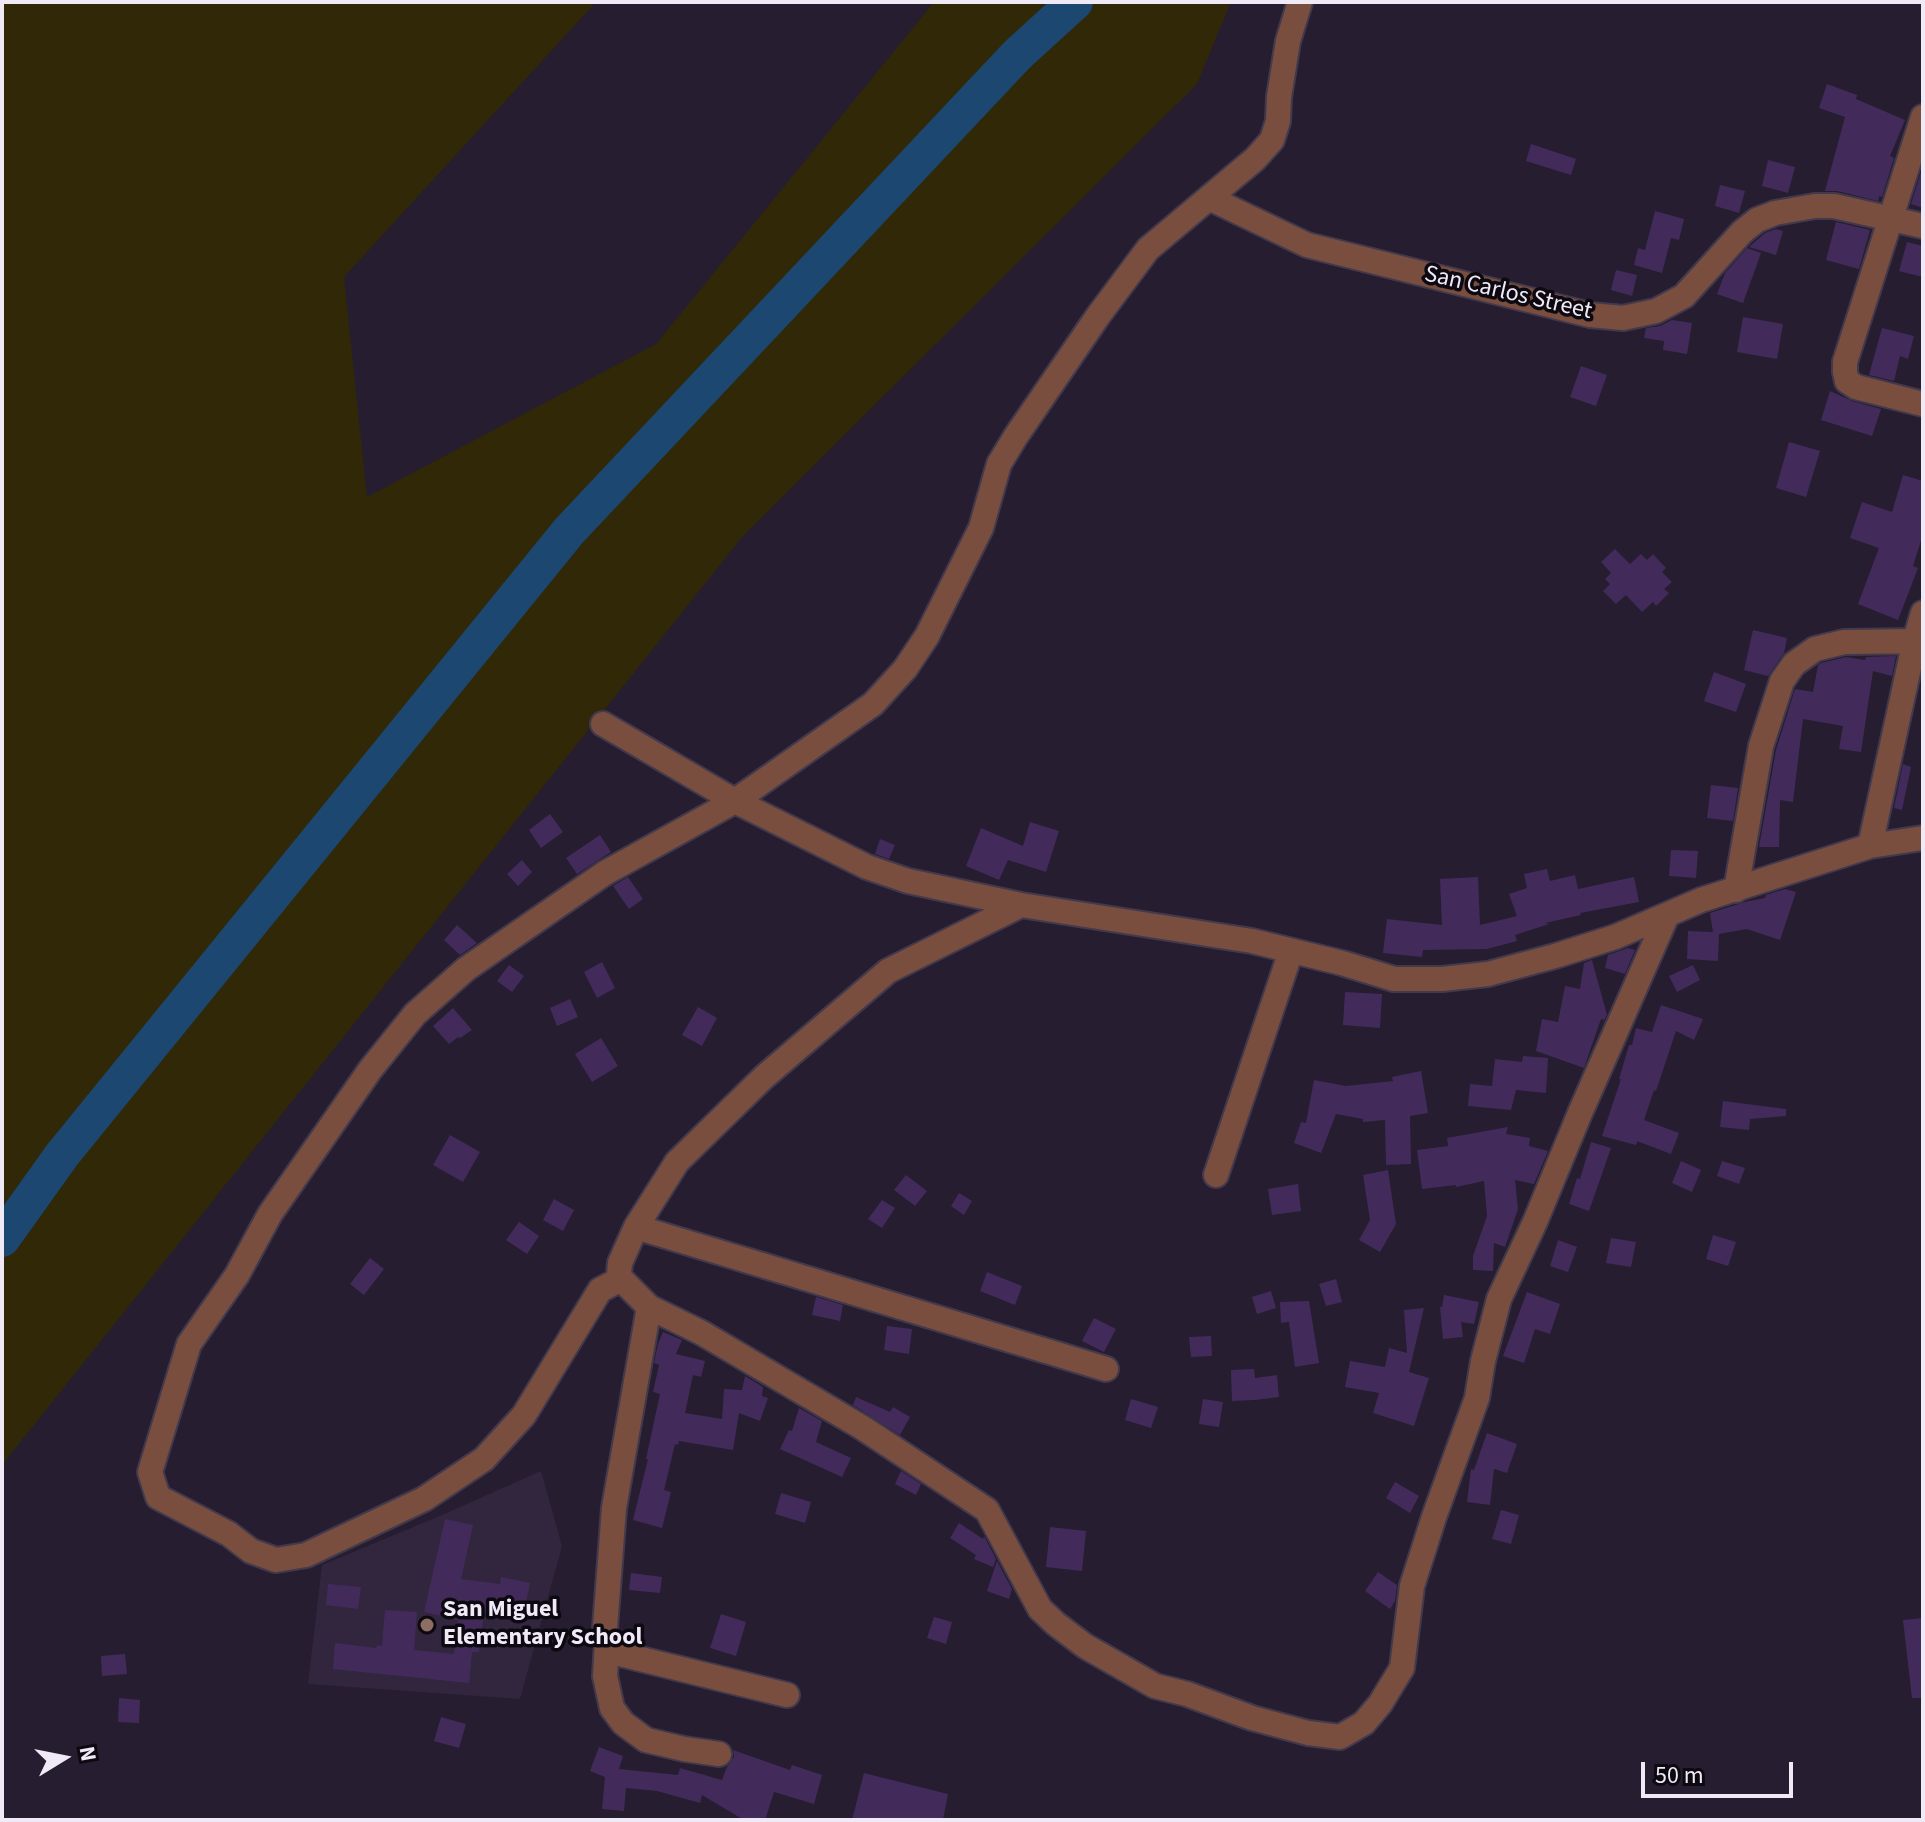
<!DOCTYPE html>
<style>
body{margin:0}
#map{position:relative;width:1925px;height:1822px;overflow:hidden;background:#261d30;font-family:"Source Sans 3",sans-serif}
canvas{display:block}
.frame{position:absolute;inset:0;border:4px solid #f0eaf7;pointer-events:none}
.north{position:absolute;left:24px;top:1718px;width:80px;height:80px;-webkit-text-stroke:6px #0d0911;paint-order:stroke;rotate:80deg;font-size:22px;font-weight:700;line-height:32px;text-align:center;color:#f0eaf7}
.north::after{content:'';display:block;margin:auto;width:28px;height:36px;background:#f0eaf7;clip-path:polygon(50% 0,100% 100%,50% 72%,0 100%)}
.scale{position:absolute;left:1641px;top:1762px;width:152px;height:36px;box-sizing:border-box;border:4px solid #f0eaf7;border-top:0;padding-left:10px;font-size:24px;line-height:28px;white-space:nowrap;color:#f0eaf7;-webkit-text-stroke:6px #0d0911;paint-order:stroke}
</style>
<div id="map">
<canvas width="1925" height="1822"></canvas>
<div class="frame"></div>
<div class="north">N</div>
<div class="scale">50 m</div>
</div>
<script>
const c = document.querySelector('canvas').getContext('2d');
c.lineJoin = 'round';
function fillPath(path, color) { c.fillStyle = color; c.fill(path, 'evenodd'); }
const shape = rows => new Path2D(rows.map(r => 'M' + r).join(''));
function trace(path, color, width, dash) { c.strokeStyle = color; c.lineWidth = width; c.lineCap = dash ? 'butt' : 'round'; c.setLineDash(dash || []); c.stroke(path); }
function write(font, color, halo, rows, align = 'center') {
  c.font = font + ' "Source Sans 3",sans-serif'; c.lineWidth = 7; c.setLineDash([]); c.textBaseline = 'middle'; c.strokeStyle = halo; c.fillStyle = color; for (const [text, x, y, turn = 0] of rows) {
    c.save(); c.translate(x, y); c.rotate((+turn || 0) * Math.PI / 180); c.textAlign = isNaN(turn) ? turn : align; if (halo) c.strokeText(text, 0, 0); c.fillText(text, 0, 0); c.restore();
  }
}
fillPath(shape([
 [541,1471,562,1546,520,1699,308,1684,322,1565,442,1515]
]), '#31263e');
fillPath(shape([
 [6,2,596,2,344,277,367,497,656,344,934,2,1231,2,1197,84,743,536,2,1465,2,5]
]), '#312807');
trace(shape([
 [2,1239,62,1155,569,531,1017,55,1075,2]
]), '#1c4770', 36);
fillPath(shape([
 [1827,84,1857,95,1856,99,1905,120,1890,156,1894,158,1882,197,1879,196,1878,201,1837,191,1825,191,1845,117,1819,108],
 [1531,144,1576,159,1571,175,1526,161],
 [1768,160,1795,167,1788,193,1762,186],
 [1923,166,1923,208,1911,204],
 [1720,185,1745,191,1739,213,1715,206],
 [1655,211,1684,219,1679,240,1671,238,1662,273,1634,265,1638,248,1645,250],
 [1836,222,1870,230,1859,269,1826,260],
 [1776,229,1783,231,1776,255,1749,247,1765,233],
 [1907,242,1923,246,1923,277,1899,271],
 [1747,248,1761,253,1743,303,1717,294,1725,273],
 [1616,270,1637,275,1632,296,1611,290],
 [1743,317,1783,324,1777,359,1737,352],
 [1672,320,1692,323,1687,354,1663,350,1664,341,1644,338,1646,328,1660,326],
 [1882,328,1914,336,1908,359,1900,356,1894,381,1869,375],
 [1581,366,1607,375,1596,406,1570,397],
 [1830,391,1852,401,1881,409,1872,436,1821,420],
 [1789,442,1820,451,1806,497,1776,488],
 [1903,475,1923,481,1923,534,1913,566,1918,568,1898,620,1858,604,1879,548,1850,538,1862,502,1892,512],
 [1615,549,1630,564,1641,554,1647,560,1653,554,1666,568,1662,572,1672,582,1664,589,1669,593,1656,606,1653,602,1642,612,1626,595,1616,604,1603,591,1610,584,1605,579,1611,573,1601,562],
 [1753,630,1787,638,1784,653,1768,676,1744,670],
 [1896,656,1892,676,1873,671,1861,752,1839,749,1843,726,1803,719,1793,802,1780,800,1779,847,1759,847,1776,750,1795,689,1813,692,1818,665,1821,663,1846,657,1865,660,1866,657],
 [1714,672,1746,684,1736,712,1704,701],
 [1903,764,1911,767,1902,810,1894,808],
 [1711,785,1738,788,1733,821,1707,818],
 [550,814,563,832,541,848,529,830],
 [1030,822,1059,831,1046,872,1008,860,999,880,966,866,981,828,1023,846],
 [600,835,611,852,577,874,566,858],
 [880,839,895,845,889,859,875,854],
 [1671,850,1698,851,1696,878,1669,876],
 [522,860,532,872,518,886,507,874],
 [1547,869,1550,881,1575,875,1578,889,1634,877,1639,902,1580,913,1581,915,1545,923,1549,924,1515,935,1517,941,1487,949,1423,950,1422,957,1383,953,1387,919,1442,925,1440,879,1478,877,1480,925,1517,916,1509,894,1527,888,1524,874],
 [628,877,643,899,629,909,613,886],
 [1785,889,1796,892,1780,940,1747,929,1719,934,1718,961,1687,959,1688,931,1713,932,1710,913,1745,902,1765,898,1766,895],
 [457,925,477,943,460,955,444,940],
 [1628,948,1635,950,1625,974,1605,968,1608,955],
 [1592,960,1607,1015,1604,1020,1601,1019,1584,1068,1536,1051,1542,1019,1558,1022,1565,986,1580,989,1584,963],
 [602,962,615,988,597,998,584,972],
 [509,965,524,976,512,992,497,981],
 [1693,965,1700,980,1677,992,1669,976],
 [1345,992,1382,994,1380,1028,1343,1025],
 [570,999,578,1017,557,1026,550,1008],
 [1661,1005,1703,1019,1694,1040,1676,1031,1656,1091,1654,1090,1644,1120,1679,1133,1671,1154,1637,1141,1636,1145,1602,1136,1621,1079,1619,1079,1629,1045,1632,1045,1636,1028,1652,1032],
 [698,1007,717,1018,702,1046,682,1035],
 [453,1008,472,1030,460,1038,458,1037,449,1044,433,1026],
 [601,1038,618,1066,592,1082,575,1054],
 [1523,1056,1548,1058,1546,1093,1516,1090,1511,1110,1468,1106,1470,1084,1492,1086,1495,1059,1522,1062],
 [1421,1071,1428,1113,1410,1116,1411,1164,1386,1165,1385,1120,1363,1122,1363,1119,1336,1114,1321,1153,1294,1143,1301,1122,1306,1123,1314,1080,1346,1086,1393,1081,1392,1077],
 [1723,1101,1786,1109,1786,1116,1750,1119,1749,1130,1720,1127],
 [1508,1127,1506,1134,1530,1138,1529,1146,1548,1151,1534,1184,1515,1180,1518,1209,1505,1247,1494,1243,1493,1271,1473,1270,1473,1256,1487,1216,1484,1181,1456,1187,1456,1185,1422,1189,1417,1150,1448,1146,1447,1138],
 [450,1135,480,1152,463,1182,433,1165],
 [1591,1142,1611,1148,1589,1211,1569,1204,1577,1178,1580,1179],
 [1681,1161,1701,1170,1692,1192,1672,1183],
 [1722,1161,1745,1168,1739,1184,1717,1176],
 [1388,1170,1396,1224,1380,1252,1359,1240,1370,1220,1363,1175],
 [906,1175,927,1191,915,1206,894,1190],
 [1298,1184,1301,1211,1272,1215,1268,1189],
 [959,1193,972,1201,964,1215,951,1206],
 [554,1199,574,1210,563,1231,543,1220],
 [882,1200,895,1208,882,1228,868,1219],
 [519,1222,539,1236,527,1254,506,1240],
 [1713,1235,1736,1242,1728,1266,1706,1259],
 [1611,1238,1636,1242,1631,1267,1606,1263],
 [1558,1240,1577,1247,1568,1272,1550,1266],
 [370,1258,384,1269,364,1295,350,1284],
 [987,1272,1022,1286,1015,1305,980,1291],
 [1336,1279,1342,1302,1326,1306,1319,1284],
 [1271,1291,1276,1308,1257,1314,1252,1297],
 [1527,1292,1560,1304,1550,1334,1535,1329,1524,1363,1503,1356],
 [1444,1295,1479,1302,1474,1324,1461,1322,1463,1337,1443,1339,1440,1307,1442,1307],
 [816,1297,843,1305,840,1321,812,1315],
 [1309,1301,1319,1363,1295,1367,1289,1322,1281,1323,1280,1302],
 [1424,1308,1409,1372,1429,1378,1414,1426,1373,1413,1379,1393,1345,1387,1350,1361,1385,1367,1389,1348,1407,1353,1404,1310],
 [1094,1318,1116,1329,1104,1352,1082,1341],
 [887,1326,912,1329,909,1354,884,1350],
 [663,1332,682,1340,676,1354,705,1361,701,1377,693,1375,685,1413,722,1419,724,1389,742,1390,745,1376,763,1387,762,1396,768,1398,760,1421,739,1413,733,1450,679,1441,678,1445,675,1444,664,1490,671,1492,662,1528,633,1520,648,1459,646,1459,660,1394,653,1392,659,1365,654,1363,658,1344],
 [1211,1336,1212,1356,1191,1357,1189,1337],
 [1254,1369,1255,1378,1277,1375,1279,1397,1255,1400,1232,1401,1231,1370],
 [856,1397,890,1412,893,1407,910,1417,900,1435,853,1405],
 [1131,1399,1158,1407,1151,1428,1125,1420],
 [1203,1399,1223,1402,1219,1427,1199,1424],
 [799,1408,822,1421,816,1442,851,1458,842,1477,780,1449,789,1430,792,1431],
 [1487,1433,1517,1444,1507,1473,1494,1469,1490,1505,1467,1502,1471,1469,1474,1470],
 [901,1471,921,1484,916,1495,895,1484],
 [1395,1482,1419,1496,1410,1513,1386,1498],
 [781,1493,811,1502,805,1523,775,1514],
 [1501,1510,1519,1515,1511,1544,1492,1539],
 [445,1519,473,1525,461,1579,500,1584,501,1577,530,1583,522,1621,484,1613,479,1652,472,1652,469,1683,333,1669,335,1643,376,1648,377,1645,382,1646,385,1610,417,1612,414,1650,454,1654,458,1620,424,1612],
 [959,1523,983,1539,984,1536,996,1559,993,1567,974,1559,976,1555,950,1538],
 [1050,1527,1086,1531,1082,1571,1046,1567],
 [997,1561,1012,1589,1009,1599,987,1591],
 [1378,1572,1397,1585,1395,1601,1390,1609,1365,1591],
 [631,1573,662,1577,660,1593,629,1590],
 [328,1584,361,1587,358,1609,326,1605],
 [721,1614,746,1622,736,1656,710,1648],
 [934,1617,952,1622,946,1644,927,1638],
 [1923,1618,1923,1698,1912,1698,1903,1620],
 [125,1654,127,1674,102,1676,101,1656],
 [119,1698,140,1700,139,1723,118,1722],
 [441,1717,466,1724,459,1748,434,1741],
 [599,1747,623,1756,619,1769,678,1775,680,1768,722,1780,727,1767,734,1757,733,1750,790,1770,792,1765,822,1775,814,1804,774,1792,765,1820,744,1820,702,1795,700,1803,657,1791,626,1788,624,1811,602,1809,605,1777,590,1771],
 [864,1773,948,1794,943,1820,852,1820]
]), '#422b5b');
const street = shape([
 [1923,117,1845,362,1845,372,1847,381,1856,387,1923,404],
 [1209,198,1307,245,1590,315,1623,318,1656,311,1684,296,1742,232,1757,220,1775,213,1815,206,1834,206,1923,226],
 [603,724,735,801,867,867,908,881,1021,905,1252,941,1342,963,1394,979,1442,979,1488,974,1555,956,1615,937,1701,900,1870,846,1923,838],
 [1870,846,1915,640,1923,613],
 [1736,890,1761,746,1782,681,1794,664,1815,649,1844,642,1923,641],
 [1021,905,888,971,764,1077,677,1162,636,1227,620,1263,619,1274,621,1279,649,1307,702,1333,863,1428,987,1510,1040,1609,1056,1624,1085,1646,1155,1686,1187,1694,1252,1718,1308,1733,1340,1737,1364,1723,1380,1704,1402,1668,1412,1586,1434,1517,1477,1398,1483,1361,1499,1299,1535,1222,1580,1113,1667,915],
 [1216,1175,1291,951],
 [636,1227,1106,1369],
 [621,1279,600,1290,524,1415,484,1459,424,1499,306,1555,276,1560,251,1551,229,1534,158,1497,150,1472,189,1344,237,1275,270,1214,370,1070,415,1014,466,969,605,873,735,801,873,704,905,669,927,636,981,528,999,464,1016,436,1098,316,1148,249,1255,159,1272,140,1278,121,1279,97,1288,41,1300,2],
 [649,1307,614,1508,605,1628,607,1642,611,1649,616,1653,787,1695],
 [607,1642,605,1676,612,1708,623,1723,646,1740,684,1749,719,1754]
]);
trace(street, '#423a4c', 28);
trace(street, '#7a4e3e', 24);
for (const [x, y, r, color] of [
 [427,1625,8,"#8d6e63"]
]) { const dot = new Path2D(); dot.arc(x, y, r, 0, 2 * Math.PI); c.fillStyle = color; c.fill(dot); trace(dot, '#0d0911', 3); }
write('24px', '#f0eaf7', '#0d0911', [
 ["San Carlos Street",1508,294,13]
]);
write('bold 24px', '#f0eaf7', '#0d0911', [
 ["San Miguel",443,1611],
 ["Elementary School",443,1639]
], 'left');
</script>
